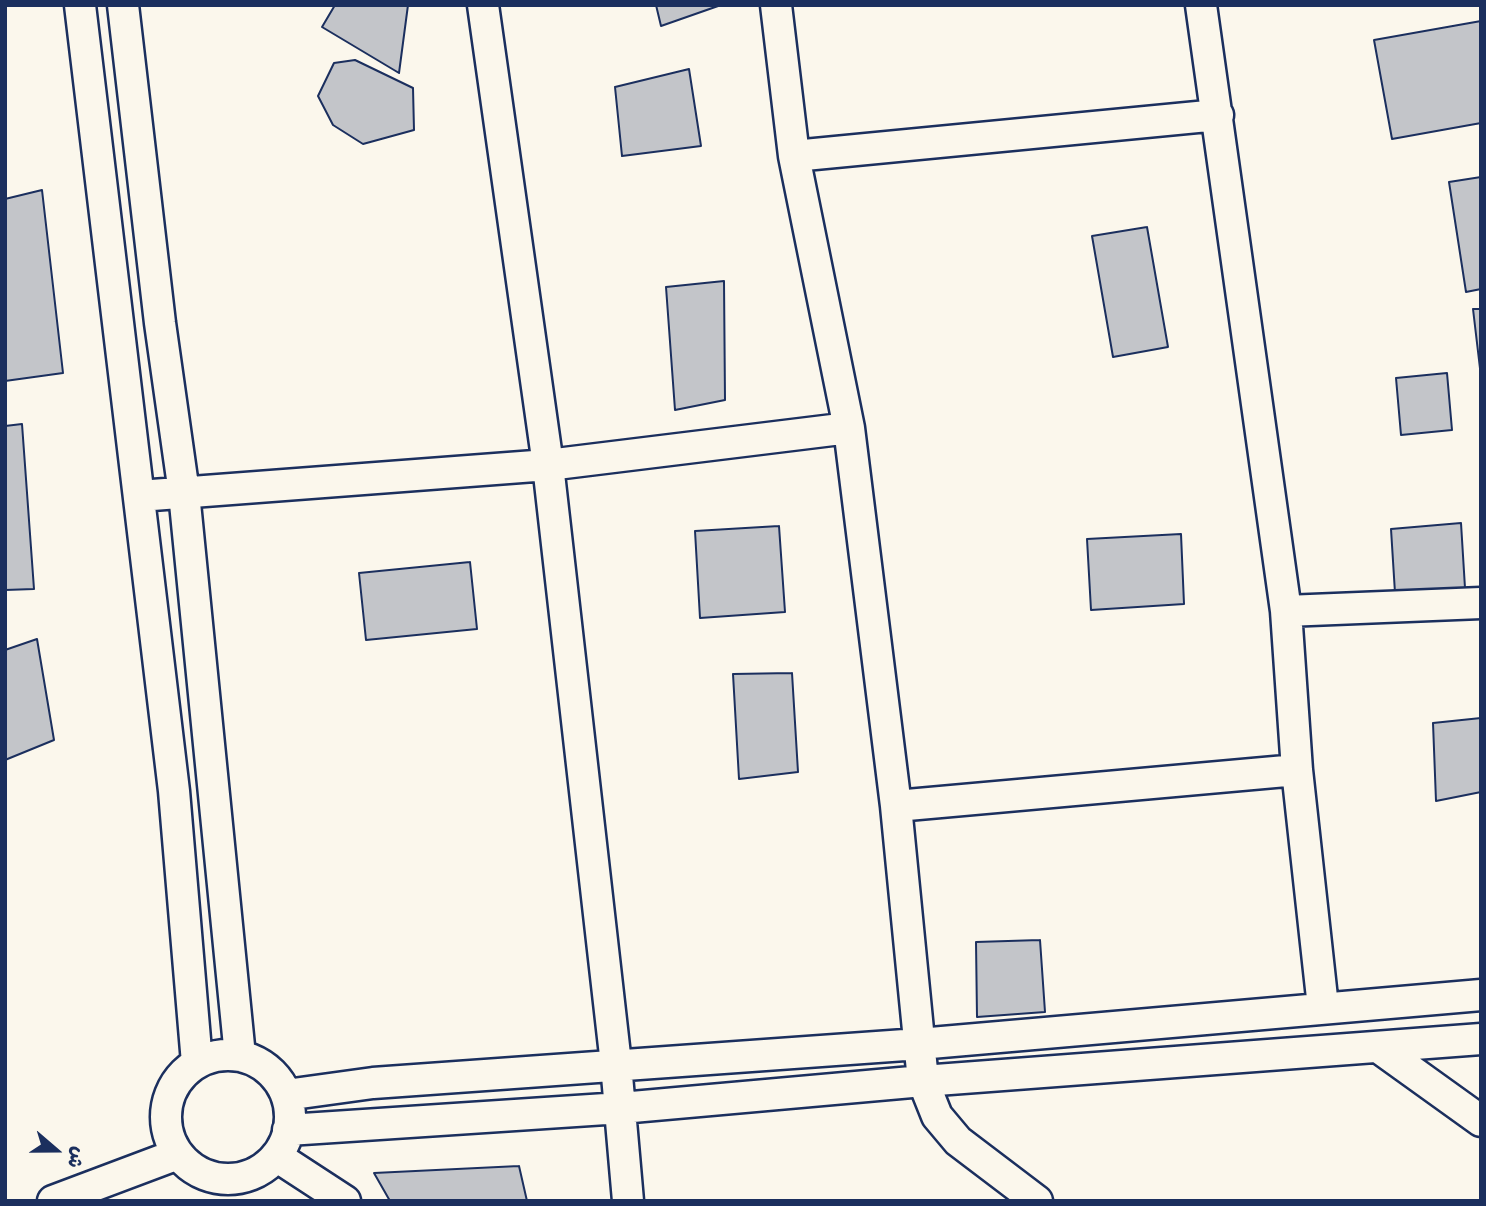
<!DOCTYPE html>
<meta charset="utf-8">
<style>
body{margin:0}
#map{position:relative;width:1486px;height:1206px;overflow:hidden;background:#fbf7ec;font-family:"Balsamiq Sans","Playpen Sans Arabic",sans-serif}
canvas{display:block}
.frame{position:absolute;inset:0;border:7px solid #1b2f5e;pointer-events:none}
.north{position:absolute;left:21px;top:1115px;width:70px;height:70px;-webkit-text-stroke:5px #fbf7ec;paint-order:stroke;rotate:110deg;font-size:19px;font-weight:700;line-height:28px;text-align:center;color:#1b2f5e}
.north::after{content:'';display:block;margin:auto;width:24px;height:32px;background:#1b2f5e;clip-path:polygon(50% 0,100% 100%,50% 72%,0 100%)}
</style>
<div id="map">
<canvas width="1486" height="1206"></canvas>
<div class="frame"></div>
<div class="north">ش</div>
</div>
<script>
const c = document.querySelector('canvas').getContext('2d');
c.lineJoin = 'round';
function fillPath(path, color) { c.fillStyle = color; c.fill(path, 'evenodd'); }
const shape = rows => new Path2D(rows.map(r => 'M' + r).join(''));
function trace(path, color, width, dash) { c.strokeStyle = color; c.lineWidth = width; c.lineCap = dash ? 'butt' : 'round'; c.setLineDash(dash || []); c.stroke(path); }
const building = shape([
 [335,5,408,5,399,73,322,27,335,5],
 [656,5,721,5,661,26,656,5],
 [1481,21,1481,123,1392,139,1374,40,1481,21],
 [355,60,413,88,414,130,363,144,333,125,318,96,334,63,355,60],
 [689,69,701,146,622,156,615,87,689,69],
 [1481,177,1481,289,1466,292,1449,182,1481,177],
 [42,190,63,373,5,381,5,199,42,190],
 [1147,227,1168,347,1113,357,1092,236,1147,227],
 [724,281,725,400,675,410,666,287,724,281],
 [1473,309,1481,309,1481,377,1473,309],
 [1447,373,1452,430,1401,435,1396,378,1447,373],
 [22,424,34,589,5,590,5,426,22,424],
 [1461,523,1465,588,1395,593,1391,529,1461,523],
 [779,526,785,612,700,618,695,531,779,526],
 [1181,534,1184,604,1091,610,1087,539,1181,534],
 [470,562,477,629,366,640,359,573,470,562],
 [37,639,54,740,5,760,5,650,37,639],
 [792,673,798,772,739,779,733,674,792,673],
 [1481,718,1481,792,1436,801,1433,723,1481,718],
 [1040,940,1045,1012,977,1017,976,942,1040,940],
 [519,1166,527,1201,390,1201,374,1173,519,1166]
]);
fillPath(building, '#c3c5c9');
trace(building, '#1b2f5e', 2);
const street = shape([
 [80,5,174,791,197,1063],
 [123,5,160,323,184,493,240,1056],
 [483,5,548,465,616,1064,628,1201],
 [776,5,794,156,849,428,896,806,923,1081,937,1116,958,1141,1037,1201],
 [1201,5,1286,611,1297,770,1323,1007],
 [794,156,1218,115],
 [139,496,548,465,849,428],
 [1286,611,1481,603],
 [896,806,1297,770],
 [1378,1047,1481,1121],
 '166 1117a62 62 0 1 1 124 0a62 62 0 1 1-124 0Z',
 [286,1095,373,1083,919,1044,1481,995],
 [288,1130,621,1108,923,1081,1481,1039],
 [276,1156,345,1201],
 [53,1201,178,1154]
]);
trace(street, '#1b2f5e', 35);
trace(street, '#fbf7ec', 30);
</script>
